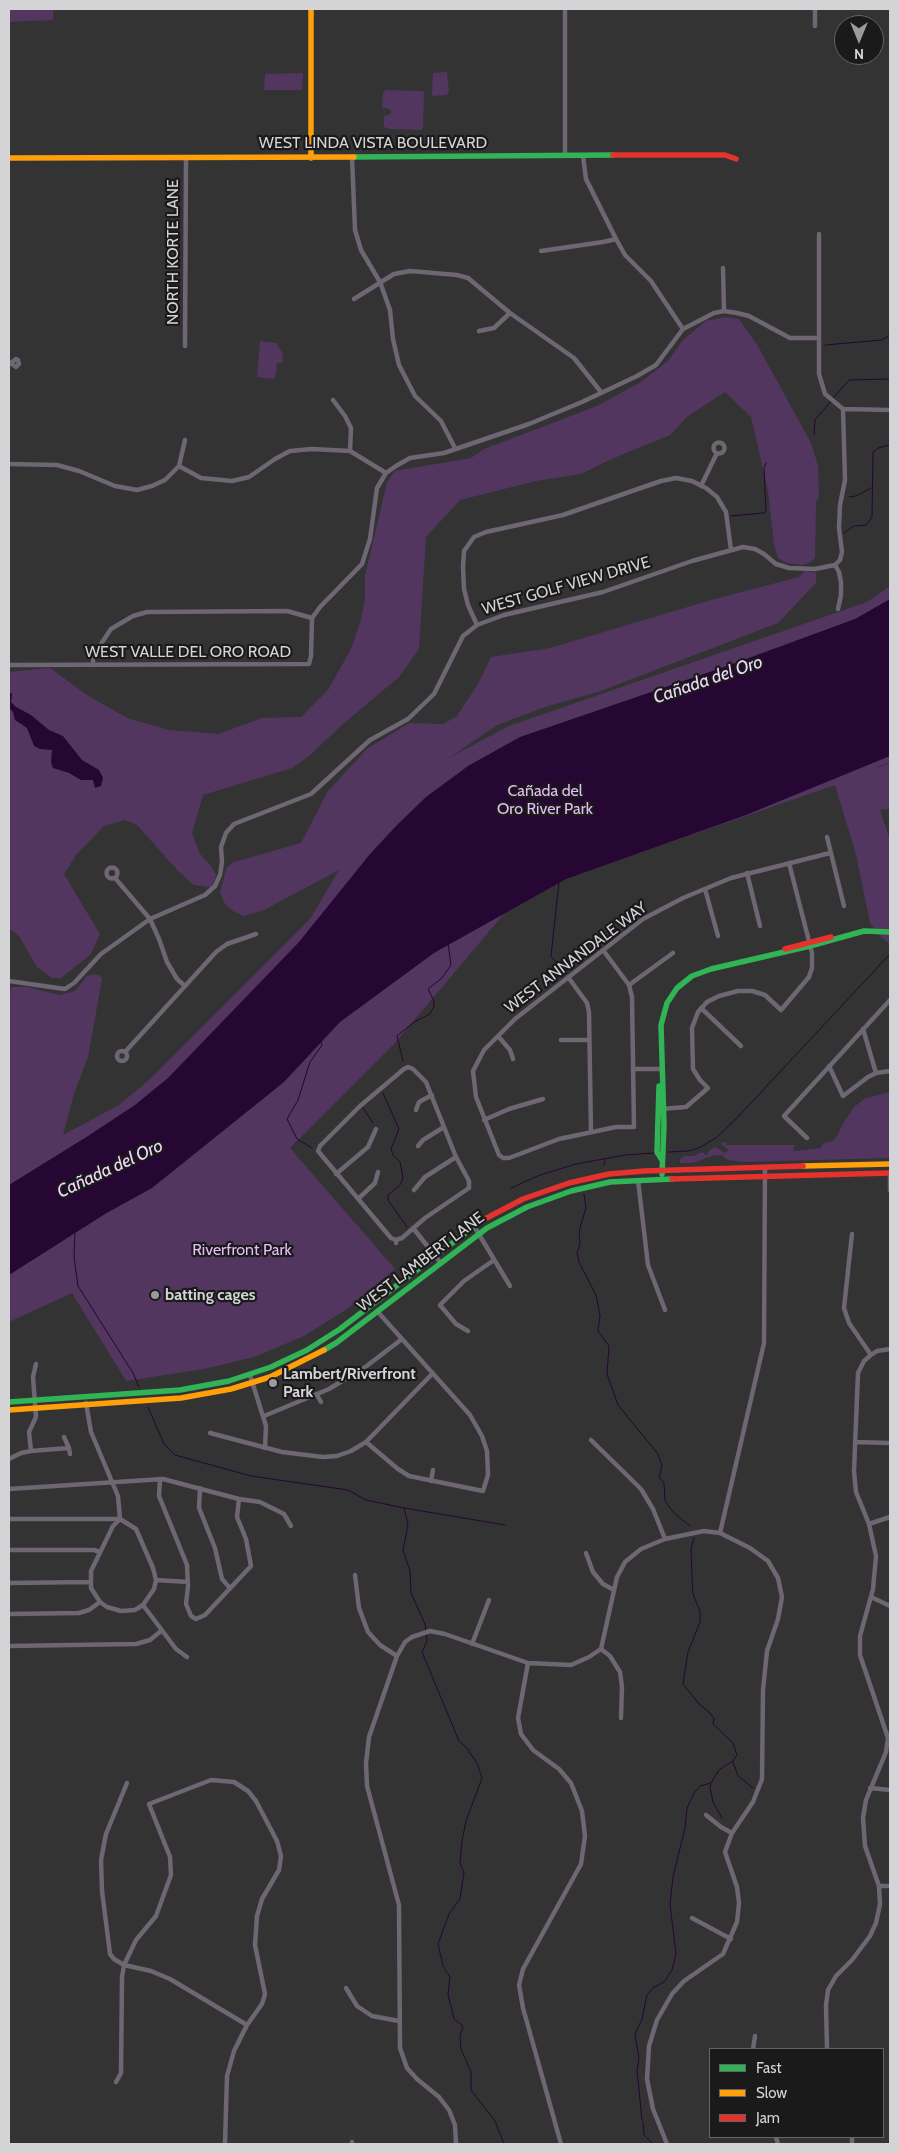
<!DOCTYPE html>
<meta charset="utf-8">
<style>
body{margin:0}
#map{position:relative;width:899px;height:2153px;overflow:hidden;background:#333;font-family:Cabin,sans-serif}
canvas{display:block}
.frame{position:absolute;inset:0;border:10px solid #d4d3d5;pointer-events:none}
.legend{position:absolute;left:709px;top:2048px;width:175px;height:90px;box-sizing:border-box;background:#1b1a1b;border:1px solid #656465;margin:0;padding:6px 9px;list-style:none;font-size:15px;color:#d4d3d5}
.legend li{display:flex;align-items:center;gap:10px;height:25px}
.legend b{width:25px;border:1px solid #656465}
.north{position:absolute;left:834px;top:15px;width:50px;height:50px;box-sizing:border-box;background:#1b1a1b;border:1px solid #656465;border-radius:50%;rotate:180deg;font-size:14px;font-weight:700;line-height:20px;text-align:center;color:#d4d3d5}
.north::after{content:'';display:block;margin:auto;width:18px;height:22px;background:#9c9b9c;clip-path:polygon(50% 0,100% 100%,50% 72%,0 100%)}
</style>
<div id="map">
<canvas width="899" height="2153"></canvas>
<div class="frame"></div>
<ul class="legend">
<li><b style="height:6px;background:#30b455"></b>Fast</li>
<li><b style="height:6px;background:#ff9f0a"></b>Slow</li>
<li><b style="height:6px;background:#e5322d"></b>Jam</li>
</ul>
<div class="north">N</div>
</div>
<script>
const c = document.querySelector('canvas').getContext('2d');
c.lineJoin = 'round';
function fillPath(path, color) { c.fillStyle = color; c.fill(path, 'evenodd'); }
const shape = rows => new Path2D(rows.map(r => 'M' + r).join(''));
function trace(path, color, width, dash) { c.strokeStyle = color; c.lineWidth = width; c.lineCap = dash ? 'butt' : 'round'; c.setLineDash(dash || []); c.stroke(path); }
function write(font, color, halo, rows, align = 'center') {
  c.font = font + ' Cabin,sans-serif'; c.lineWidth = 4.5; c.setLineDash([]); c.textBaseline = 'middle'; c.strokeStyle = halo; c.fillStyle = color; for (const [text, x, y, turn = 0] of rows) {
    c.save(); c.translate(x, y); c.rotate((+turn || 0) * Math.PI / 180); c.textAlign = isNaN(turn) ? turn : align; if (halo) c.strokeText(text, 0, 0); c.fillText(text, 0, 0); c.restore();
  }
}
fillPath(shape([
 [9,9,53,9,53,20,9,22],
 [447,72,449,92,447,95,432,96,433,73],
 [303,73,302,90,264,90,265,74],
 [386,90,422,91,424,92,423,128,421,130,390,129,384,127,384,116,391,114,391,110,382,107,383,93],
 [725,317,739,319,758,346,811,443,818,465,819,498,816,501,815,558,809,563,801,565,787,563,778,558,774,544,768,491,751,417,725,392,688,416,670,435,607,461,581,474,536,481,460,500,426,537,419,649,399,677,343,724,309,756,292,768,203,795,192,833,200,854,210,865,216,875,213,884,210,887,194,885,178,871,137,825,125,820,104,826,77,854,64,874,100,934,91,954,61,978,52,978,37,967,19,936,9,928,9,672,50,668,87,695,127,718,169,730,218,734,262,718,301,717,328,690,351,649,360,623,365,599,365,576,387,482,395,471,471,458,484,449,597,406,641,382,668,361,683,340,706,321],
 [260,341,276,343,283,354,282,363,277,363,275,379,257,377],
 [805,571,816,573,816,583,778,623,598,692,545,707,497,725,449,758,509,726,867,602,890,586,890,762,868,771,890,763,890,809,880,810,890,840,890,944,881,937,870,923,856,854,835,785,541,887,515,901,393,1045,290,1148,395,1269,347,1309,304,1336,254,1357,204,1369,126,1381,72,1293,9,1322,9,996,12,987,27,987,60,995,75,991,87,976,94,974,99,975,102,979,88,1057,75,1091,63,1135,119,1105,149,1080,310,919,339,870,264,910,244,916,233,911,225,904,220,892,227,867,234,862,301,843,328,791,368,748,410,723,443,724,457,716,478,684,491,657,550,648,711,600,799,577],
 [890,1092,890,1158,743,1162,728,1160,721,1155,711,1156,693,1163,680,1163,680,1159,685,1156,693,1156,703,1152,705,1155,707,1155,710,1150,715,1147,725,1153,729,1150,721,1144,722,1142,727,1143,726,1145,795,1145,793,1150,796,1151,821,1148,823,1143,831,1142,836,1138,844,1122,854,1107,866,1098]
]), '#523660');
fillPath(shape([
 [890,599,890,756,746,815,566,879,434,953,340,1022,284,1082,152,1188,105,1214,9,1275,9,1185,88,1136,135,1105,168,1078,299,942,370,854,397,825,426,797,468,766,520,737,727,666,855,619],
 [9,692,12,694,11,702,16,707,31,715,49,730,63,736,82,760,99,770,103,778,101,786,95,788,93,780,81,780,69,773,53,768,51,762,52,750,40,749,34,746,27,728,15,720,13,712,9,708]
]), '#260633');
trace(shape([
 [825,345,882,340,890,335],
 [833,398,849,380,890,379],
 [814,434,815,420,831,401],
 [849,497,856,496,871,488],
 [731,516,764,513,766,511,764,468,766,463],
 [844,533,854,526,866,525,872,517,873,452,878,448,890,445],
 [559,882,551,956,567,974],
 [403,1061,397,1036,414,1022,430,1014,434,1006,434,1001,428,989,442,978,451,965,448,943],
 [383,1093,399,1129,391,1149,393,1155,400,1162,403,1178,400,1185,388,1195,388,1200,407,1227],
 [363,1108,373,1123],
 [312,1148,297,1139,287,1119,298,1100,310,1062,322,1045,321,1041],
 [668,1152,689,1151,699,1148,716,1138,735,1120,890,954],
 [604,1165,605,1159],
 [511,1188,540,1175,576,1164,625,1155,654,1153],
 [584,1194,586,1208,581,1224,579,1234,580,1244,577,1253,579,1262,596,1295,600,1315,598,1331,609,1346,607,1374,618,1405,658,1454,662,1466,659,1477,664,1483,665,1501,673,1512,690,1526],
 [75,1233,74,1257,78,1286,133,1373,139,1387],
 [148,1407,164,1444,175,1455,251,1476,348,1490,366,1500,404,1508,505,1525],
 [404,1508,408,1525,403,1550,410,1571,411,1593,425,1624,427,1641,422,1652,459,1741,466,1747,477,1763,482,1778,466,1821,462,1841,460,1863,464,1872,460,1899,449,1914,438,1944,443,1966,450,1977,448,1994,454,2019,463,2026,460,2036,461,2049,471,2072,471,2090,495,2121,504,2144],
 [733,1762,738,1776,753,1788],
 [711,1784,710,1788,713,1802,722,1818],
 [642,2120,637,2070,639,2059,635,2034,642,2019,647,1995,653,1988,664,1982,672,1970,676,1954,670,1904,673,1877,685,1828,687,1808,694,1793,700,1786,711,1783,719,1770,733,1761,737,1755,733,1743,713,1724,714,1718,709,1712,699,1704,683,1684,688,1652,700,1622,700,1611,693,1594,692,1577,691,1549,694,1538],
 [643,2122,644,2135,653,2144]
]), '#260633', 1);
trace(shape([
 [565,9,565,156],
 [815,9,815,26],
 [583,156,586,179,616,239,625,255,651,281,683,329],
 [352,157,355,230,361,250,380,282,390,310,393,339,399,365,415,396,441,421,455,448],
 [541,251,603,242,616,239],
 [723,268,724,311],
 [354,299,394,274,410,271,457,275,468,278,510,313,574,358,601,392],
 [479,331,494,328,510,313],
 [185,346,186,158],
 [9,362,16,367,19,364,18,360,16,359,11,363],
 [333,400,345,416,351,428,350,451],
 [843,409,890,410],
 '713.5 448a5.5 5.5 0 1 1 11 0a5.5 5.5 0 1 1-11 0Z',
 [9,464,57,465,79,471,115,486,137,490,152,486,165,480,179,466,185,440],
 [179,466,201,478,232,481,249,477,275,459,290,451,312,449,350,451,386,473],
 [701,486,717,453],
 [835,565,839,572,841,582,841,595,838,609],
 [477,625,468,605,464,589,463,567,464,551,474,537,486,532,563,515,661,481,676,478,692,481,706,488,717,497,726,512,731,550],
 [9,665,309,664,311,656,312,618,320,607,362,564,370,539,377,488,386,473,396,466,410,458,444,453,529,424,582,402,637,376,656,365,683,329,714,313,724,311,737,313,749,316,790,338,818,338],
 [93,665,93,656,111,629,133,616,147,612,287,611,312,618],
 [827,837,844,906],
 '106.5 873a5.5 5.5 0 1 1 11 0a5.5 5.5 0 1 1-11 0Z',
 [747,873,760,926],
 [115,878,150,919,159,939,167,962,177,979,185,986],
 [705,889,718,936],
 [568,977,587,1003,589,1012,591,1132],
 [9,981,65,989,74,983,101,954,150,919,205,895,215,886,220,875,222,862,221,847,226,833,234,824,311,794,370,740,408,719,434,694,463,636,477,625,504,615,603,592,692,561,743,547,755,549,764,554,776,564,789,568,815,569,835,565,840,560,842,552,839,528,840,505,845,480,843,409,825,394,819,374,819,234],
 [629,985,673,953],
 [701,1008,741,1046],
 [863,1029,876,1073],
 [498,1036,510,1050,513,1059],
 [561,1040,589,1040],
 '117 1056a5 5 0 1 1 10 0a5 5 0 1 1-10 0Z',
 [125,1052,216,952,227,944,256,934],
 [829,1066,843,1096,868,1077,876,1073,890,1071],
 [633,1069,661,1069],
 [661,1109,686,1107,708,1088,700,1080,693,1069,692,1028,698,1012,707,1002,719,996,738,991,752,991,765,995,781,1010,809,977,812,968,812,953,789,863],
 [416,1110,419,1102,432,1095],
 [484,1120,509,1109,543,1099],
 [807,1138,784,1116,890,1000],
 [418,1146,423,1140,444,1127],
 [503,1158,499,1155,476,1097,473,1071,484,1050,515,1019,643,919,683,898,731,878,830,853],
 [503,1158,509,1158,559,1139,616,1127,634,1127,632,997,629,985,603,950],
 [890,1172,890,1190],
 [336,1174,368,1147,376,1129],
 [638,1180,648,1265,665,1310],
 [414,1190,425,1177,456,1157],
 [358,1199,375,1183,378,1172],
 [474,1226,510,1286],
 [413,1228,440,1262],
 [852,1234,844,1308,849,1323,871,1355],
 [396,1240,402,1238,425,1218,469,1188],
 [396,1243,396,1240,391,1238,318,1151,320,1146,360,1106,404,1069,408,1067,413,1069,426,1082,456,1157,469,1181,469,1188],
 [468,1331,456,1324,440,1305,464,1281,494,1260],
 [36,1364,33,1377,36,1417,29,1432,31,1451,69,1448,70,1454],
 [250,1375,266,1426,265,1448],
 [317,1395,321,1402],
 [86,1403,91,1432,118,1496,120,1519,136,1529,153,1568,156,1580,154,1589,143,1605,176,1649,187,1657],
 [264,1416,329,1389,364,1368,402,1339],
 [210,1433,282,1452,323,1457,337,1456,351,1451,366,1442,432,1374],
 [64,1437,69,1448],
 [591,1440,641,1489,653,1509,665,1539],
 [366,1442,398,1469,409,1476,483,1491,488,1475,487,1451,482,1436,470,1415,377,1311],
 [855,1442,890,1443],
 [9,1459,21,1453,31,1451],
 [160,1479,159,1496,187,1565,188,1586,186,1604,191,1616,196,1619,205,1615,251,1566,246,1539,237,1517,239,1499],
 [431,1481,433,1470],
 [200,1488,199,1508,215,1548,222,1579,230,1588],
 [9,1489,163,1479,239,1499,260,1502,284,1514,291,1526],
 [9,1519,120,1519],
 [869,1524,890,1517],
 [720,1533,764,1343,765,1167],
 [9,1550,94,1550,100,1552],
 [586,1553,593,1572,603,1584,614,1590],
 [355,1575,359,1608,368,1632,380,1645,397,1656],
 [156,1580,188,1582],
 [9,1583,90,1582],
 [871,1597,890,1606],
 [100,1602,91,1588,91,1571,113,1526,120,1519],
 [9,1614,79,1613,89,1610,100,1602,107,1607,121,1611,135,1610,143,1605],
 [472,1644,489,1600],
 [9,1646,136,1644,150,1640,161,1631],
 [601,1649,610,1656,620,1672,622,1687,621,1718],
 [528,1663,518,1718,521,1734,533,1750,559,1769,571,1783,582,1811,585,1836,581,1864,523,1969,519,1985,523,2008,561,2144],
 [127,1783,106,1834,101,1860,102,1891,110,1954,114,1959,124,1965,151,1971,170,1979,247,2025],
 [870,1788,890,1790],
 [706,1815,721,1827,732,1833],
 [879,1886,890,1886],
 [692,1918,731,1939],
 [346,1988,357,2006,372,2016,399,2021],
 [753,2049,755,2036],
 [827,2049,826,2005,828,1990,836,1976,852,1960,870,1936,876,1923,880,1904,879,1886,865,1846,863,1818,866,1800,886,1752,888,1738,860,1655,860,1636,873,1589,876,1556,869,1524,856,1492,854,1471,858,1373,864,1361,871,1355,877,1351,890,1349],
 [116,2082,121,2073,122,1977,124,1965,136,1940,156,1916,171,1875,170,1857,149,1804,211,1780,234,1782,248,1791,256,1801,277,1841,281,1856,279,1870,262,1899,257,1916,255,1945,265,1994,262,2004,247,2025,234,2051,227,2076,225,2144],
 [776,2137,778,2144],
 [352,2142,352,2144],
 [456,2144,455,2125,449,2110,439,2097,417,2079,407,2068,400,2048,399,1905,367,1786,366,1763,369,1737,397,1656,405,1642,412,1637,430,1631,445,1634,528,1663,571,1665,589,1657,601,1649,617,1577,625,1562,641,1549,665,1539,704,1531,720,1533,750,1548,768,1561,778,1578,782,1597,778,1619,767,1651,763,1690,762,1779,753,1802,732,1833,725,1852,737,1887,739,1903,737,1922,723,1954,684,1981,672,1994,657,2020,649,2046,647,2079,653,2109,667,2144],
 [852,2144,852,2137]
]), '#6e6672', 4.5);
trace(shape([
 [354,157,613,155],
 [659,1086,657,1152,662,1160],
 [662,1174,664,1125,661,1025,667,1003,677,988,692,976,711,969,810,946,864,931,890,932],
 [324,1350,336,1343,487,1228,527,1207,571,1191,610,1182,672,1179],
 [9,1402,180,1390,229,1381,271,1367,307,1350,340,1329,481,1221]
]), '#30b455', 5.5);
trace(shape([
 [311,9,311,158],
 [9,158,354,157],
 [803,1166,890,1164],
 [9,1410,181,1398,231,1389,270,1377,324,1350]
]), '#ff9f0a', 5.5);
trace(shape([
 [613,155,725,155,736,159],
 [785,949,831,937],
 [672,1179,890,1173],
 [481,1221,523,1199,569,1183,609,1174,644,1171,803,1166]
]), '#e5322d', 5.5);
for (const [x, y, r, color] of [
 [155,1295,5,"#9c9b9c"],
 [273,1383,5,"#9c9b9c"]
]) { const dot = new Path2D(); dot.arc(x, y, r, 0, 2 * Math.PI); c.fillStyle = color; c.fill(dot); trace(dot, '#1b1a1b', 2); }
write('16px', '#d4d3d5', '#1b1a1b', [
 ["WEST LINDA VISTA BOULEVARD",373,143],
 ["NORTH KORTE LANE",173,252,-90],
 ["WEST GOLF VIEW DRIVE",566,586,-16],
 ["WEST VALLE DEL ORO ROAD",188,652],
 ["WEST ANNANDALE WAY",576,958,-37],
 ["WEST LAMBERT LANE",421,1262,-37]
]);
write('16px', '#e4bdf7', '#1b1a1b', [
 ["Cañada del",545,791],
 ["Oro River Park",545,809],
 ["Riverfront Park",242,1250]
]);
write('bold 16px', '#d4d3d5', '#1b1a1b', [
 ["batting cages",165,1295],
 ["Lambert/Riverfront",283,1374],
 ["Park",283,1392]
], 'left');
write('italic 18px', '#f1d7ff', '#1b1a1b', [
 ["Cañada del Oro",708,680,-19],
 ["Cañada del Oro",110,1169,-25]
]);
</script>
